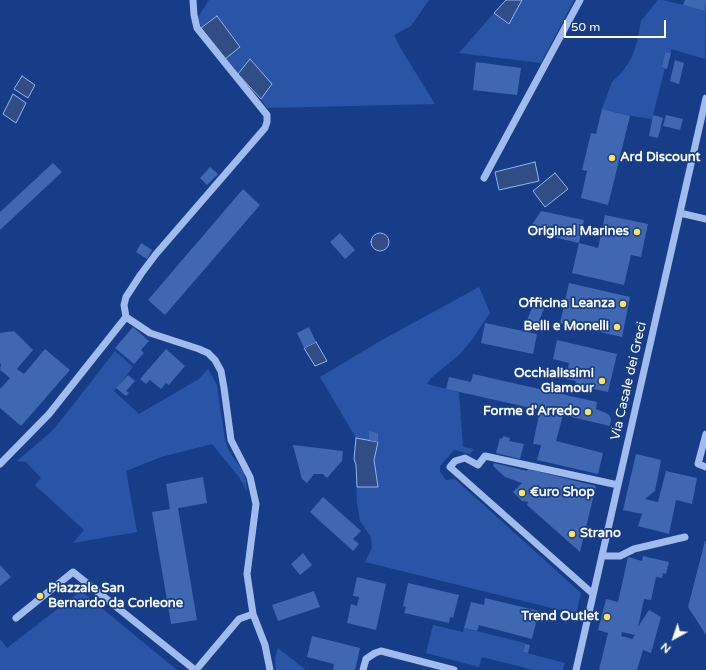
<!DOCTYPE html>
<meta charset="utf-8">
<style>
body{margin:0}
#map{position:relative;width:706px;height:670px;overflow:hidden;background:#183d88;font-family:"Varela Round",sans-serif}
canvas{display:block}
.north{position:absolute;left:654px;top:618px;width:40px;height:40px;-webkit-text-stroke:3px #183d88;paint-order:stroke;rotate:220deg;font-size:11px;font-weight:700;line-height:16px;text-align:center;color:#fff}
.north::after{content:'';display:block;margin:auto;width:14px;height:18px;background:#fff;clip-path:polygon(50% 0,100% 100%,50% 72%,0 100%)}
.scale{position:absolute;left:564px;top:20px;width:102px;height:18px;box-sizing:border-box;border:2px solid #fff;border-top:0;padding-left:5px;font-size:12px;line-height:14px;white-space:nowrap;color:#fff;-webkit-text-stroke:3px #183d88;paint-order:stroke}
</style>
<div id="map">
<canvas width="706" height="670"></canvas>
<div class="north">N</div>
<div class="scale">50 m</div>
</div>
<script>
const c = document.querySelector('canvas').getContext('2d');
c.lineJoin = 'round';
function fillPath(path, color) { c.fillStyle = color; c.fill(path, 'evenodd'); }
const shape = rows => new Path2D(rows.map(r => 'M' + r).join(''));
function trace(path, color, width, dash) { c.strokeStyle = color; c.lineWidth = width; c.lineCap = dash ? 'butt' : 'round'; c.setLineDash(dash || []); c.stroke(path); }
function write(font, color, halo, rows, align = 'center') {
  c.font = font + ' "Varela Round",sans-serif'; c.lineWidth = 3.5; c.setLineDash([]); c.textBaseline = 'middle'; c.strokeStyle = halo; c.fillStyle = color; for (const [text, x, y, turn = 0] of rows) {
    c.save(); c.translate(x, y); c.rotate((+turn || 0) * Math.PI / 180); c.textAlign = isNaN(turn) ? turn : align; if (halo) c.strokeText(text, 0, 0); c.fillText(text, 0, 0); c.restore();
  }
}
fillPath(shape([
 [209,0,429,0,411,26,394,35,401,49,435,104,267,108,261,99,272,85,250,59,238,74,225,59,240,47,217,16,201,28,198,17],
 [522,0,574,0,541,63,459,53,494,13,509,24],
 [658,0,663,0,706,11,705,59,671,49,671,53,665,52,662,67,665,68,652,119,631,116,602,109,612,82,623,71,632,57,637,42,641,21],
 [479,287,490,313,471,341,460,354,431,378,427,384,459,392,463,447,474,449,470,454,454,450,440,466,440,472,446,480,455,479,581,593,576,614,365,562,372,548,371,537,360,521,357,503,356,465,354,459,356,438,320,377,382,340],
 [115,351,133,367,114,391,139,414,199,379,208,369,217,385,225,440,229,451,243,471,246,481,247,491,239,477,212,444,161,457,126,471,137,532,73,543,84,530,35,485,41,478,26,462,17,461,52,431,66,414],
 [81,591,177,670,0,670,0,639,7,648],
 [433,625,463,632,464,628,525,643,523,652,565,663,563,670,534,670,482,657,479,667,426,653],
 [278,648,306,670,276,670,275,658]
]), '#2a55a7');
const water = shape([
 [506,0,522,0,509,24,494,13,506,0],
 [217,16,240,47,225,59,201,28,217,16],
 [250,59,272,84,261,99,238,74,250,59],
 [22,76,35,85,28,98,14,89,22,76],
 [13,94,26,103,16,123,3,114,13,94],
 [535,162,539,181,499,190,495,172,535,162],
 [555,173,568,189,545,207,533,191,555,173],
 '371 242a9 9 0 1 1 18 0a9 9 0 1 1-18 0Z',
 [316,342,327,361,315,366,304,348,316,342],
 [356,438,378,442,374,460,378,487,357,487,356,465,354,459,356,438]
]);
fillPath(water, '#314d85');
trace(water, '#92b4f0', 1);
fillPath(shape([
 [685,0,706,0,705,11,683,5],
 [665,52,671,53,667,69,662,67],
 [675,60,684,63,679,84,670,81],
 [476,62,521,68,517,95,473,90],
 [602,109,630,116,608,205,581,198,587,171,582,170,591,133,596,134],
 [653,115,663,118,658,138,649,136],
 [666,115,683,119,680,130,663,126],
 [53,163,62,172,0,230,0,212],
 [210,167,218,174,207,185,200,178],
 [243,189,260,205,165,315,148,300],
 [541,211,584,220,579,243,528,231],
 [605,215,648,224,641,257,631,255,624,285,572,273,579,243,598,248],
 [340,233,355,250,345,259,330,242],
 [141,243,152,250,147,259,136,252],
 [569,283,630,297,622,337,560,323],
 [536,299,546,303,537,327,526,322],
 [485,323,537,334,533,354,481,343],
 [133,327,149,341,141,350,144,353,134,364,115,348],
 [309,327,316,342,304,348,297,333],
 [14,331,33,350,17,369,24,374,45,349,70,370,21,426,0,408,0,389,10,378,0,370,1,364,0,363,0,333],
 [557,340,617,354,608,392,575,385,576,381,566,379,569,363,553,359],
 [166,349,185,366,169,385,166,383,161,389,150,380,146,384,140,379],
 [473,374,597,402,596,409,606,413,609,415,611,419,610,426,563,415,556,441,603,453,598,474,537,460,541,445,533,444,540,410,446,389,449,377,471,382],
 [128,375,135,381,126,391,129,393,126,396,116,388],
 [369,431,378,433,378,442,369,440],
 [503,436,510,438,509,441,524,444,520,459,496,453,500,438,502,439],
 [293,445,343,451,342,461,327,478,323,474,314,474,307,483,302,479],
 [636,454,661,460,655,491,645,499,658,502,666,471,697,478,692,504,676,500,669,534,638,526,642,514,623,510],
 [494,463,527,471,528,469,596,486,580,552,527,505,528,502,522,501,513,492,522,483,505,477,493,466],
 [203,477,207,503,178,508,197,620,171,624,152,512,170,509,166,484],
 [323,497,361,531,353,539,359,544,353,551,310,512],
 [705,541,706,541,706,635,688,607],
 [303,553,312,565,300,575,291,564],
 [643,556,669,562,666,574,663,573,662,578,656,577,651,600,644,599,638,627,649,610,661,617,651,653,643,650,637,670,599,670,608,633,598,630,606,599,618,602,628,557,642,561],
 [622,632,635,635,632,639,621,636],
 [0,565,11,577,0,586],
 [357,577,386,584,376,630,347,623,351,604,357,606,359,597,353,596],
 [408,583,459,595,453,618,450,617,449,623,404,613,406,607,403,606],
 [314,591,320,607,278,621,272,605],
 [485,598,539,611,532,639,479,625,477,631,464,628,471,602,484,605],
 [312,636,360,648,355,670,333,670,334,664,307,657],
 [525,644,530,645,528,653,523,652]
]), '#4067b2');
trace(shape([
 [484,178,580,0],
 [680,213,706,219],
 [126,317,150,333,199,349,208,353,215,360,221,371,224,388,231,440,250,477,256,504,247,574,253,614,265,645,270,670],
 [126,317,124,305,126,297,141,274,156,254,265,128,267,122,267,115,197,28,194,15,193,0],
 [706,434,698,464,706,467],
 [0,464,49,414,126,317],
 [602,556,620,556,634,549,685,537],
 [593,594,450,467,455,461,465,458,478,465,485,456,618,485],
 [16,618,73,572,195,670],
 [196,670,239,619,253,614],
 [363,670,366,659,375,653,381,651,454,670],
 [576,670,706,98]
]), '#a0bbee', 7);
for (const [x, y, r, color] of [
 [612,158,4,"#ffe15c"],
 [637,232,4,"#ffe15c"],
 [623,304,4,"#ffe15c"],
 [617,327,4,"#ffe15c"],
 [602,381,4,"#ffe15c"],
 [588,412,4,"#ffe15c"],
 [522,493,4,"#ffe15c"],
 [572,534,4,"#ffe15c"],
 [40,596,4,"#ffe15c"],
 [607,617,4,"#ffe15c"]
]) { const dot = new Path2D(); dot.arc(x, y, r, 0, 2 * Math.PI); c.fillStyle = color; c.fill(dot); trace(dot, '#183d88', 1.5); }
write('bold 13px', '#fff', '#183d88', [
 ["Ard Discount",620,158,"left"],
 ["Original Marines",629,232],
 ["Officina Leanza",615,304],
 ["Belli e Monelli",609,327],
 ["Occhialissimi",594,374],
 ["Glamour",594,389],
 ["Forme d'Arredo",580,412],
 ["€uro Shop",530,493,"left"],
 ["Strano",580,534,"left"],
 ["Piazzale San",48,589,"left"],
 ["Bernardo da Corleone",48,604,"left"],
 ["Trend Outlet",599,617]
], 'right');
write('13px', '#fff', '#183d88', [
 ["Via Casale dei Greci",629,381,-77]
]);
</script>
